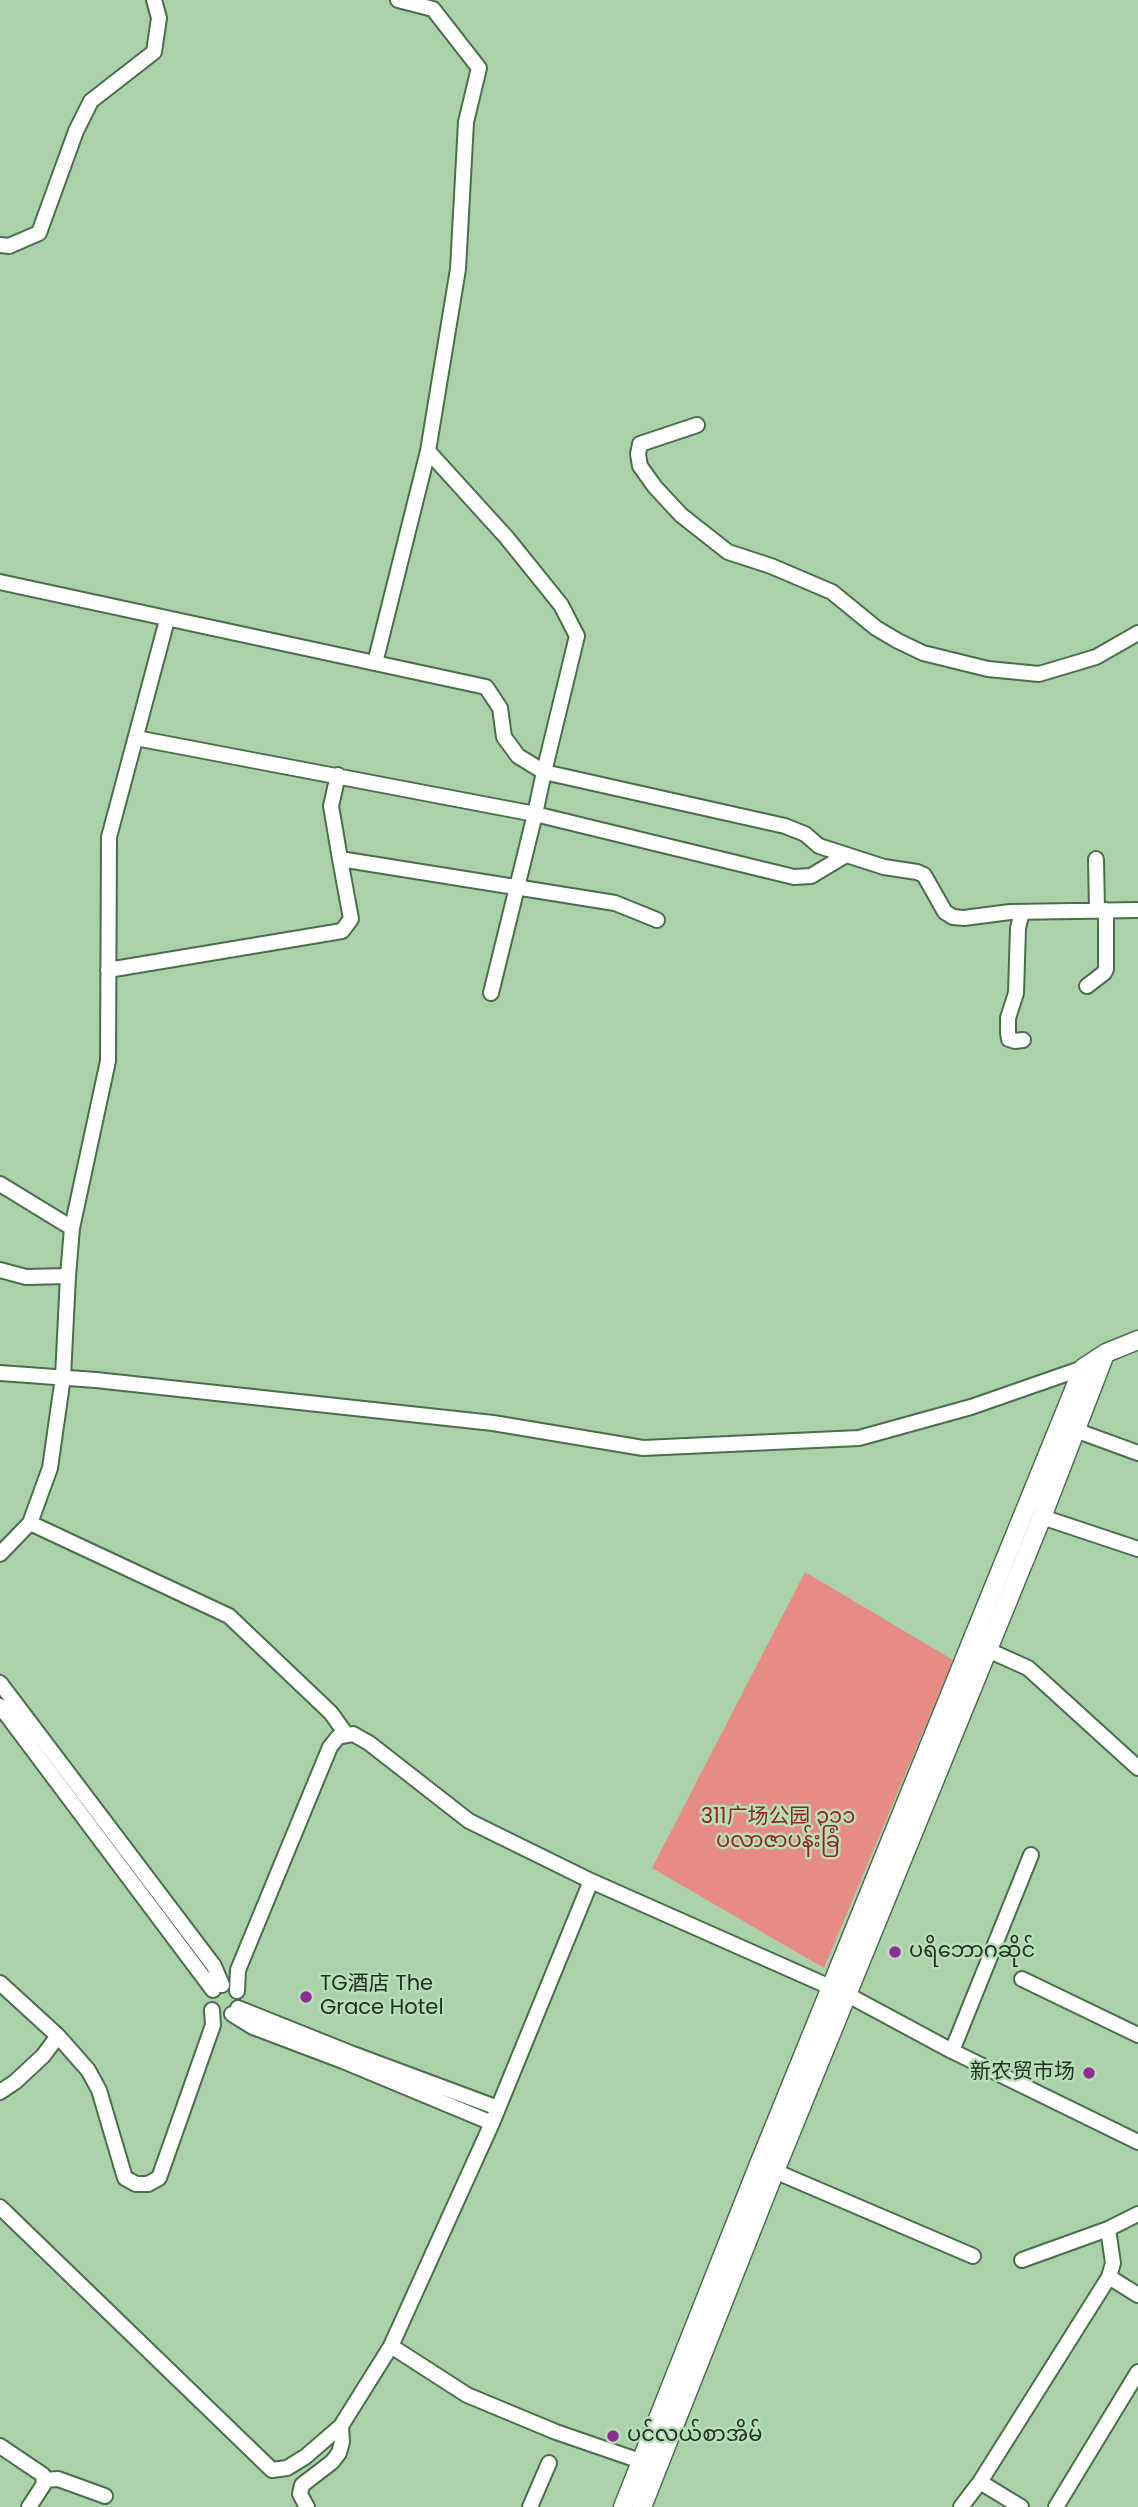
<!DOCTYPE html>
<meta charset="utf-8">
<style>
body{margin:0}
canvas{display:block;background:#abd1ab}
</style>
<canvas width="1138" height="2507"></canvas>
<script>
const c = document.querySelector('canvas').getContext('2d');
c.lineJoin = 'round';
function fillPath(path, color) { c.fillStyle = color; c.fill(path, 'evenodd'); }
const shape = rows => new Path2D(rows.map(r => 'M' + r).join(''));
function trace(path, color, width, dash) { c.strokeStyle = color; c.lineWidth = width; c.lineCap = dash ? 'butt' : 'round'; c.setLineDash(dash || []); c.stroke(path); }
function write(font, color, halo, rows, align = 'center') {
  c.font = font + ' Poppins,"Noto Sans SC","Noto Sans Myanmar",sans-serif'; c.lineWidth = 5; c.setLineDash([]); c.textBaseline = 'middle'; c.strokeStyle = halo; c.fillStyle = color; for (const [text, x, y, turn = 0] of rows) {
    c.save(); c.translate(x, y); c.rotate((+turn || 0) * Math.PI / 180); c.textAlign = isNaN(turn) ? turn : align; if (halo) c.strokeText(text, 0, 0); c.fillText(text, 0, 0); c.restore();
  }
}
fillPath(shape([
 [805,1572,953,1660,824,1968,652,1868]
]), '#e68c85');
const minor = shape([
 [0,245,9,246,39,233,76,131,91,101,154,52,159,18,154,0],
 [697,425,640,444,638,454,640,466,655,487,681,515,728,552,771,566,832,592,876,628,898,641,923,653,988,669,1039,674,1096,657,1138,633],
 [0,582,486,687,500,708,504,737,518,756,544,772,577,636,561,605,507,538,428,451],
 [375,663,428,451,458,269,466,122,479,68,433,9,398,0],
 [136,738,535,814,544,772,785,826,805,834,819,846,884,867,917,872,924,875,945,912,953,917,964,918,1010,912,1138,910],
 [338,775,331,806,340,859,615,903,657,920],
 [1096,859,1097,910],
 [1022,912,1018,928,1016,993,1008,1018,1008,1033,1009,1039,1015,1041,1023,1040],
 [108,970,342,931,351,919,340,859],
 [1087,986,1104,973,1106,969,1106,910],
 [491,993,535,814,794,877,811,876,846,855],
 [0,1184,72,1228],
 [0,1270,26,1277,68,1276],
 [0,1373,96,1380,493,1423,643,1448,859,1438,971,1407,1083,1368],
 [1075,1430,1138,1453],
 [1042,1517,1138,1549],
 [30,1523,229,1616,331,1713,346,1734],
 [0,1554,30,1523,50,1468,63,1377,68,1276,72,1228,108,1061,109,837,167,620],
 [979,1646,1028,1668,1138,1768],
 [0,1683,214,1966,222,1985],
 [0,1706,213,1990],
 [1022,1979,1138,2035],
 [0,1983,58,2036,43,2056,15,2082,0,2092],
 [237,1991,238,1970,330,1747,338,1737,353,1734,369,1743,469,1821,591,1881,848,1995,952,2051,1138,2142],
 [238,2008,353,2054,498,2108],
 [232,2014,253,2027,343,2061,492,2123],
 [58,2036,88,2070,99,2090,125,2178,136,2184,148,2184,159,2178,213,2025,212,2010],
 [952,2051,1031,1855],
 [765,2167,973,2256],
 [0,2207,272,2470,287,2468,305,2457,341,2426,391,2346,492,2123,591,1881],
 [1022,2260,1108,2229,1138,2214],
 [1109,2277,1138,2295],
 [391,2346,467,2395,556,2432,649,2464],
 [0,2446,43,2475,44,2484,29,2507],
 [44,2480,58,2479,105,2496],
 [980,2482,1021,2507],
 [307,2507,300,2494,302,2485,332,2462,339,2453,342,2442,341,2426],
 [530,2507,549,2463],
 [961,2507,980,2482,1109,2277,1113,2263,1108,2229],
 [1056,2507,1138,2372]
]);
const major = shape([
 [623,2507,759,2164,1083,1368,1106,1353,1138,1340],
 [642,2507,775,2171,1042,1517,1105,1354]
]);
trace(minor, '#4a6d4b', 18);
trace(major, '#4a6d4b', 21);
trace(minor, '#fff', 14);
trace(major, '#fff', 18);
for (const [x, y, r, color] of [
 [895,1952,7,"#8e2d95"],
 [306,1997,7,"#8e2d95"],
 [1089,2073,7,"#8e2d95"],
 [613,2436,7,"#8e2d95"]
]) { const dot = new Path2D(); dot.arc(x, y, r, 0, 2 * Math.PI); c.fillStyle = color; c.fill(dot); trace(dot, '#b8deb8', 2.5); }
write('21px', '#932224', '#b8deb8', [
 ["311广场公园 ၃၁၁",778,1818],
 ["ပလာဇာပန်းခြံ",778,1842]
]);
write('21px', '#213022', '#b8deb8', [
 ["ပရိဘောဂဆိုင်",909,1952],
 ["TG酒店 The",320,1985],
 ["Grace Hotel",320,2009],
 ["新农贸市场",1075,2073,"right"],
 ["ပင်လယ်စာအိမ်",627,2436]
], 'left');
</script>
